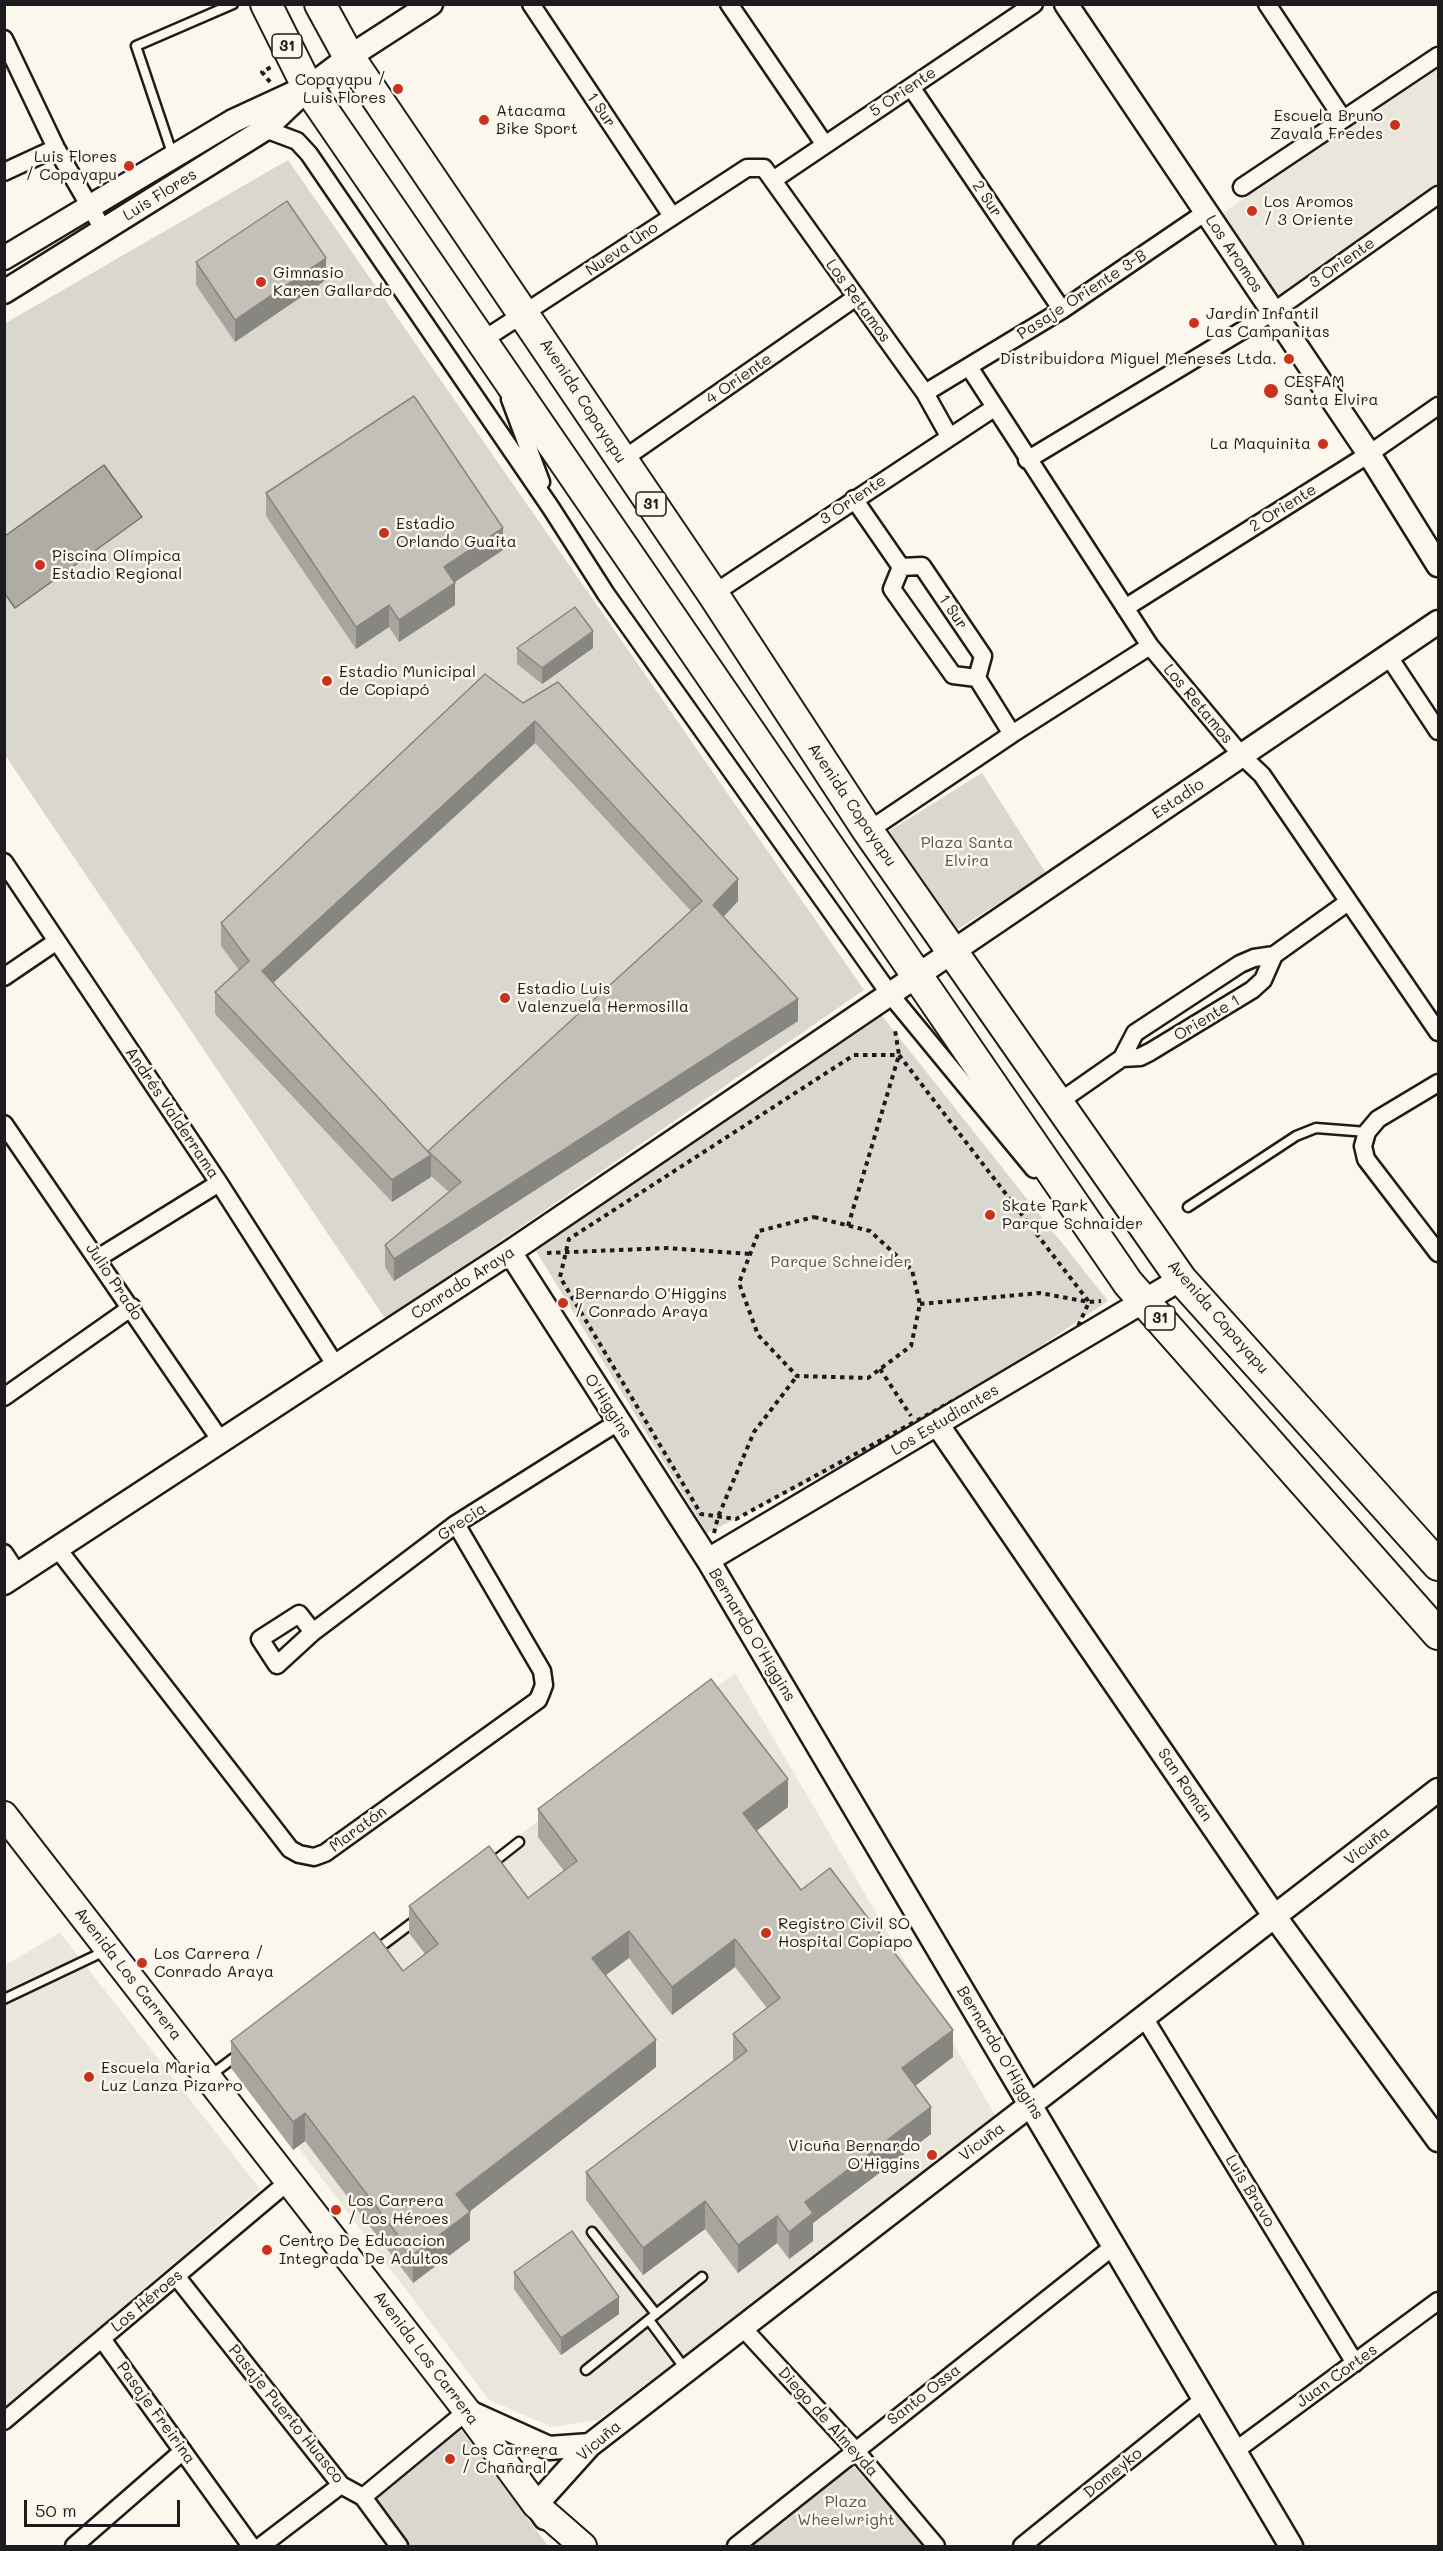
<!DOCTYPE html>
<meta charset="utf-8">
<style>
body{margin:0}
#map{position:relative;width:1443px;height:2551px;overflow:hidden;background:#fbf7ec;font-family:Mali,sans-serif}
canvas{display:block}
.frame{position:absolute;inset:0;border:6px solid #1c1c1c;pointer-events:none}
.scale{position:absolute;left:24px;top:2500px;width:156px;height:27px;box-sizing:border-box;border:3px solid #1c1c1c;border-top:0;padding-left:8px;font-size:18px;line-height:21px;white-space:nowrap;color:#1c1c1c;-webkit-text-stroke:4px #fbf7ec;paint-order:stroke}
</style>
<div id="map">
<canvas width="1443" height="2551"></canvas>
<div class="frame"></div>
<div class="scale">50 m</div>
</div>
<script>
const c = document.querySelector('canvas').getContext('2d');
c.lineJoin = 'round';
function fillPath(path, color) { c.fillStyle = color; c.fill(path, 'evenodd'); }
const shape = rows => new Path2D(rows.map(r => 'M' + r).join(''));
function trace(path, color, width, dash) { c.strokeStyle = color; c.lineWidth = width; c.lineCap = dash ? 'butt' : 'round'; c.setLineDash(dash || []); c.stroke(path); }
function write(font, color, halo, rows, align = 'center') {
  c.font = font + ' Mali,sans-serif'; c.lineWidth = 5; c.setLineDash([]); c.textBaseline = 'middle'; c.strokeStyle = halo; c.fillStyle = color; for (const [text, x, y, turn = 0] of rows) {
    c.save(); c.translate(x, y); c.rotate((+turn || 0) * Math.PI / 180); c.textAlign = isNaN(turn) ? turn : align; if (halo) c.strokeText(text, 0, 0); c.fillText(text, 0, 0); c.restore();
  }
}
fillPath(shape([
 [1438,67,1438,183,1278,298,1221,214],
 [735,1673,998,2120,598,2420,552,2427,489,2400,228,2054],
 [60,1933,260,2189,5,2408,4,1966]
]), '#eae6dc');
fillPath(shape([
 [288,160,864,990,386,1320,5,755,4,324],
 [982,773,1046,873,953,932,889,831],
 [882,1016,1108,1301,918,1428,707,1533,535,1249],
 [459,2427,548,2546,403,2546,371,2501],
 [850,2462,923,2546,748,2545]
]), '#dad7ce');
const water = shape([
 [104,465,142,517,15,608,5,594,5,536,104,465]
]);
fillPath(water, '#afaca5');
trace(water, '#74726e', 1.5);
const lane = shape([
 [173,156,136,46,233,4],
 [1188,1207,1296,1136,1316,1128,1367,1132],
 [491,1864,519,1842],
 [376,1950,416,1920],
 [4,1999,105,1951],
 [211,2075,239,2054],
 [592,2232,656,2314],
 [649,2320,686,2370],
 [586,2370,702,2277]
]);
const street = shape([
 [531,4,672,216],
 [729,4,825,145],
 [1267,4,1343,119],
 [4,39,56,148,104,231],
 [911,87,1062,310],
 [265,129,297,141,309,154,551,508,606,594,889,993,1034,1169],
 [4,172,56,148],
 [773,180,1034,4],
 [1242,187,1438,56],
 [483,340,747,168,764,168,925,393,949,436],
 [969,367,1150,646,1242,756,1262,775,1438,1032],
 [925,393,1062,310,1206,212],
 [510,399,541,482],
 [622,460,855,298],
 [1027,460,1273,312,1438,195],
 [854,499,901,567],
 [922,566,983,656,977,678,953,675,892,589,901,567,922,566],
 [713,594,994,408],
 [1125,608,1369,454,1438,406],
 [1389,657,1438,731],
 [977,678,1012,734],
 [868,831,1012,734,1150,646],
 [4,862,219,1183,336,1366],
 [4,977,57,941],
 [1122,1058,1135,1033,1240,964,1254,958,1274,955,1348,902],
 [1438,1083,1378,1119,1367,1132,1363,1146,1366,1159,1438,1253],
 [1059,1102,1122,1058,1140,1057,1150,1052,1252,990,1263,980,1274,955],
 [4,1124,221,1441],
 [98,1258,219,1183],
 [4,1397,132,1307],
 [57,1548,290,1849,299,1854,314,1857,325,1853,538,1700,541,1693,544,1685,542,1671,456,1524],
 [4,1553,18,1574],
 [313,1632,299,1614,260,1639,277,1665,313,1632,456,1524,618,1422],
 [1145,2019,1355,2363],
 [176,2276,341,2485,363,2497,399,2546],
 [742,2327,855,2450,936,2546],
 [102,2339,251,2546],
 [4,2421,289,2181],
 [1235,2451,1438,2301],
 [363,2497,467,2411],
 [74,2546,183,2451],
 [261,2546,341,2485],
 [736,2546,1114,2246],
 [1022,2546,1204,2399]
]);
const secondary = shape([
 [1066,4,1369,454,1438,565],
 [4,258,233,121,298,91],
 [4,292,265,129,308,88,349,57,431,4],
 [510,1252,708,1560,1291,2546],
 [937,1424,1275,1917,1438,2140],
 [708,1560,1181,1279],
 [4,1583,510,1252,1438,622],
 [467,2411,549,2448,590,2445],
 [545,2518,536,2505,590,2445,1438,1790]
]);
const primary = shape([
 [4,1815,467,2411,536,2505,583,2546]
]);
const highway = shape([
 [266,4,308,88,1128,1283,1438,1634],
 [320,4,349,57,713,594,868,831,1181,1279,1438,1565]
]);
trace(lane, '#1c1c1c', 13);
trace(street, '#1c1c1c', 21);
trace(secondary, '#1c1c1c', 27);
trace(primary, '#1c1c1c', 30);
trace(highway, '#1c1c1c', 34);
trace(shape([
 [270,82,262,72,271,67],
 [854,1055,899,1055,1089,1302,1074,1335,736,1519,701,1514,560,1277,569,1239,854,1055],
 [814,1217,870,1231,912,1270,920,1304,911,1346,868,1378,797,1376,758,1335,739,1283,759,1231,814,1217],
 [848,1226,899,1055,895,1030],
 [547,1253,667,1248,750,1254],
 [920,1304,1040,1293,1089,1302,1101,1301],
 [880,1369,911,1416],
 [714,1533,718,1517,754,1432,797,1376]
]), '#1c1c1c', 4, [4.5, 4.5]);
trace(lane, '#fbf7ec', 8);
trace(street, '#fbf7ec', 16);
trace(secondary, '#fbf7ec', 22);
trace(primary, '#fbf7ec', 26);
trace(highway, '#fbf7ec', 30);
fillPath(shape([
 [196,262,326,280,235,342,196,285],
 [266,493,503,550,455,582,455,605,399,642,389,627,356,649,266,516],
 [517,648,593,648,542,684,517,664],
 [485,674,738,901,723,917,798,1021,394,1281,385,1267,385,1245,449,1192,431,1176,431,1177,392,1202,215,1014,215,992,239,970,221,946,221,923],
 [535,743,691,911,428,1152,273,983],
 [788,1807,756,1831,801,1890,953,2057,915,2086,931,2134,813,2223,813,2241,789,2259,777,2243,738,2273,705,2229,643,2275,586,2200,586,2172,733,2061,733,2034,767,2008,735,1967,672,2015,629,1958,606,1975,656,2067,469,2212,470,2240,413,2283,305,2141,293,2150,231,2068,231,2041,403,1971,425,1954,409,1933,409,1906,528,1898,564,1871,538,1837,538,1809],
 [514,2272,619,2314,561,2355,514,2289]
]), '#a8a59e');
fillPath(shape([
 [326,258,326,280,235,342,235,320],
 [503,528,503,550,444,589,444,567],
 [455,583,455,605,399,642,399,620],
 [389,605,389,627,356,649,356,627],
 [593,631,593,648,542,684,542,668],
 [535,721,535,743,262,993,262,971],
 [738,879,738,901,713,928,713,905],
 [798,999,798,1021,394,1281,394,1259],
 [431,1155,431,1177,392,1202,392,1180],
 [788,1779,788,1807,743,1841,743,1813],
 [629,1931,629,1958,592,1985,592,1958],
 [735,1939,735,1967,672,2015,672,1987],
 [953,2030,953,2057,902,2096,902,2068],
 [656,2040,656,2067,456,2222,456,2194],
 [931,2107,931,2134,813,2223,813,2241,789,2259,789,2232,805,2202],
 [305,2113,305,2141,293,2150,293,2122],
 [705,2201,705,2229,643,2275,643,2248],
 [470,2212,470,2240,413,2283,413,2255],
 [777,2216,777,2243,738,2273,738,2245],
 [619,2297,619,2314,561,2355,561,2338]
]), '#888681');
const building = shape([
 [287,201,326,258,235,320,196,262,287,201],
 [414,396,503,528,444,567,455,583,399,620,389,605,356,627,266,493,414,396],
 [575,607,593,631,542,668,517,648,575,607],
 [485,674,523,703,558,682,738,879,713,905,798,999,394,1259,385,1245,461,1182,428,1151,702,901,535,721,262,971,431,1155,392,1180,215,992,249,961,221,923,485,674],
 [711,1679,788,1779,743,1813,801,1890,830,1868,953,2030,902,2068,931,2107,805,2202,813,2213,789,2232,777,2216,738,2245,705,2201,643,2248,586,2172,747,2051,733,2034,780,1998,735,1939,672,1987,629,1931,592,1958,656,2040,456,2194,470,2212,413,2255,305,2113,293,2122,231,2041,374,1932,403,1971,438,1944,409,1906,489,1846,528,1898,577,1861,538,1809,711,1679],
 [572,2231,619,2297,561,2338,514,2272,572,2231]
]);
fillPath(building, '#c3c0b8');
trace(building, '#888681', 1.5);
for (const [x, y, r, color] of [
 [398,89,6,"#c8321e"],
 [484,120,6,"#c8321e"],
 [1395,125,6,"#c8321e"],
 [129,166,6,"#c8321e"],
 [1252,211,6,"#c8321e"],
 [261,282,6,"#c8321e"],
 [1194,323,6,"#c8321e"],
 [1289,359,6,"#c8321e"],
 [1271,391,8,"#c8321e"],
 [1323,444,6,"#c8321e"],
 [384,533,6,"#c8321e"],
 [40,565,6,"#c8321e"],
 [327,681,6,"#c8321e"],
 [505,998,6,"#c8321e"],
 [990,1215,6,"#c8321e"],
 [563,1303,6,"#c8321e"],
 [766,1933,6,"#c8321e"],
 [142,1963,6,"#c8321e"],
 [89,2077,6,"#c8321e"],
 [932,2155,6,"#c8321e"],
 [336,2210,6,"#c8321e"],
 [267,2250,6,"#c8321e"],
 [450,2459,6,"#c8321e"]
]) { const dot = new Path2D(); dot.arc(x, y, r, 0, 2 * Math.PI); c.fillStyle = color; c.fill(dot); trace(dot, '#fbf7ec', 2); }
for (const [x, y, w] of [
 [287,46,30],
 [651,504,30],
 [1160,1318,30]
]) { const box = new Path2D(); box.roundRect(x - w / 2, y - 12, w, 24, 4.5); c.fillStyle = '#fbf7ec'; c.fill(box); trace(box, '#1c1c1c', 1.5); }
write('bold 15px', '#1c1c1c', null, [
 ["31",287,46],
 ["31",651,504],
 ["31",1160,1318]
]);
write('16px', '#1c1c1c', '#fbf7ec', [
 ["Copayapu /",386,80,"right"],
 ["Luis Flores",386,98,"right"],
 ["Atacama",496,111],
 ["Bike Sport",496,129],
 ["Escuela Bruno",1383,116,"right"],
 ["Zavala Fredes",1383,134,"right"],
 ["Luis Flores",117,157,"right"],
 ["/ Copayapu",117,175,"right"],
 ["Los Aromos",1264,202],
 ["/ 3 Oriente",1264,220],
 ["Gimnasio",273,273],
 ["Karen Gallardo",273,291],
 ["Jardín Infantil",1206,314],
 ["Las Campanitas",1206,332],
 ["Distribuidora Miguel Meneses Ltda.",1277,359,"right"],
 ["CESFAM",1284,382],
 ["Santa Elvira",1284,400],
 ["La Maquinita",1311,444,"right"],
 ["Estadio",396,524],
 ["Orlando Guaita",396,542],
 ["Piscina Olímpica",52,556],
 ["Estadio Regional",52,574],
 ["Estadio Municipal",339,672],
 ["de Copiapó",339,690],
 ["Estadio Luis",517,989],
 ["Valenzuela Hermosilla",517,1007],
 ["Skate Park",1002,1206],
 ["Parque Schnaider",1002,1224],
 ["Bernardo O'Higgins",575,1294],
 ["/ Conrado Araya",575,1312],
 ["Registro Civil SO",778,1924],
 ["Hospital Copiapo",778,1942],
 ["Los Carrera /",154,1954],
 ["Conrado Araya",154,1972],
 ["Escuela Maria",101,2068],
 ["Luz Lanza Pizarro",101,2086],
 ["Vicuña Bernardo",920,2146,"right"],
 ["O'Higgins",920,2164,"right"],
 ["Los Carrera",348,2201],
 ["/ Los Héroes",348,2219],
 ["Centro De Educacion",279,2241],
 ["Integrada De Adultos",279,2259],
 ["Los Carrera",462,2450],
 ["/ Chañaral",462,2468]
], 'left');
write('16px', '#1c1c1c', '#fbf7ec', [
 ["5 Oriente",903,92,-34],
 ["1 Sur",601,110,56],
 ["Luis Flores",160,195,-32],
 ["2 Sur",987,199,56],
 ["Nueva Uno",622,249,-34],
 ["Los Aromos",1234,254,56],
 ["3 Oriente",1342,263,-35],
 ["Pasaje Oriente 3-B",1082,295,-33],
 ["Los Retamos",858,301,54],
 ["4 Oriente",739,379,-35],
 ["Avenida Copayapu",583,401,57],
 ["3 Oriente",853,500,-34],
 ["2 Oriente",1283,508,-32],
 ["1 Sur",953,612,56],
 ["Los Retamos",1198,704,50],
 ["Estadio",1178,799,-34],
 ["Avenida Copayapu",852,805,56],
 ["Oriente 1",1207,1018,-31],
 ["Andrés Valderrama",172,1113,56],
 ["Julio Prado",114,1282,56],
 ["Conrado Araya",463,1283,-33],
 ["Avenida Copayapu",1218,1317,49],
 ["O'Higgins",608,1406,57],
 ["Los Estudiantes",945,1420,-31],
 ["Grecia",462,1522,-34],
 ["Bernardo O'Higgins",752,1635,59],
 ["San Román",1185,1785,56],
 ["Maratón",358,1829,-36],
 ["Vicuña",1367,1846,-38],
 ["Avenida Los Carrera",128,1974,52],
 ["Bernardo O'Higgins",1000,2053,59],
 ["Vicuña",982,2142,-37],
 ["Luis Bravo",1250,2191,59],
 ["Los Héroes",147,2301,-40],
 ["Avenida Los Carrera",426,2358,53],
 ["Juan Cortes",1337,2376,-36],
 ["Santo Ossa",924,2395,-38],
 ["Pasaje Freirina",156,2413,54],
 ["Pasaje Puerto Huasco",286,2414,51],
 ["Diego de Almeyda",828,2422,48],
 ["Vicuña",599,2441,-41],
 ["Domeyko",1113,2473,-39]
]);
write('16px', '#555451', '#fbf7ec', [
 ["Plaza Santa",967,843],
 ["Elvira",967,861],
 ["Parque Schneider",841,1262],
 ["Plaza",846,2502],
 ["Wheelwright",846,2520]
]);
</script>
